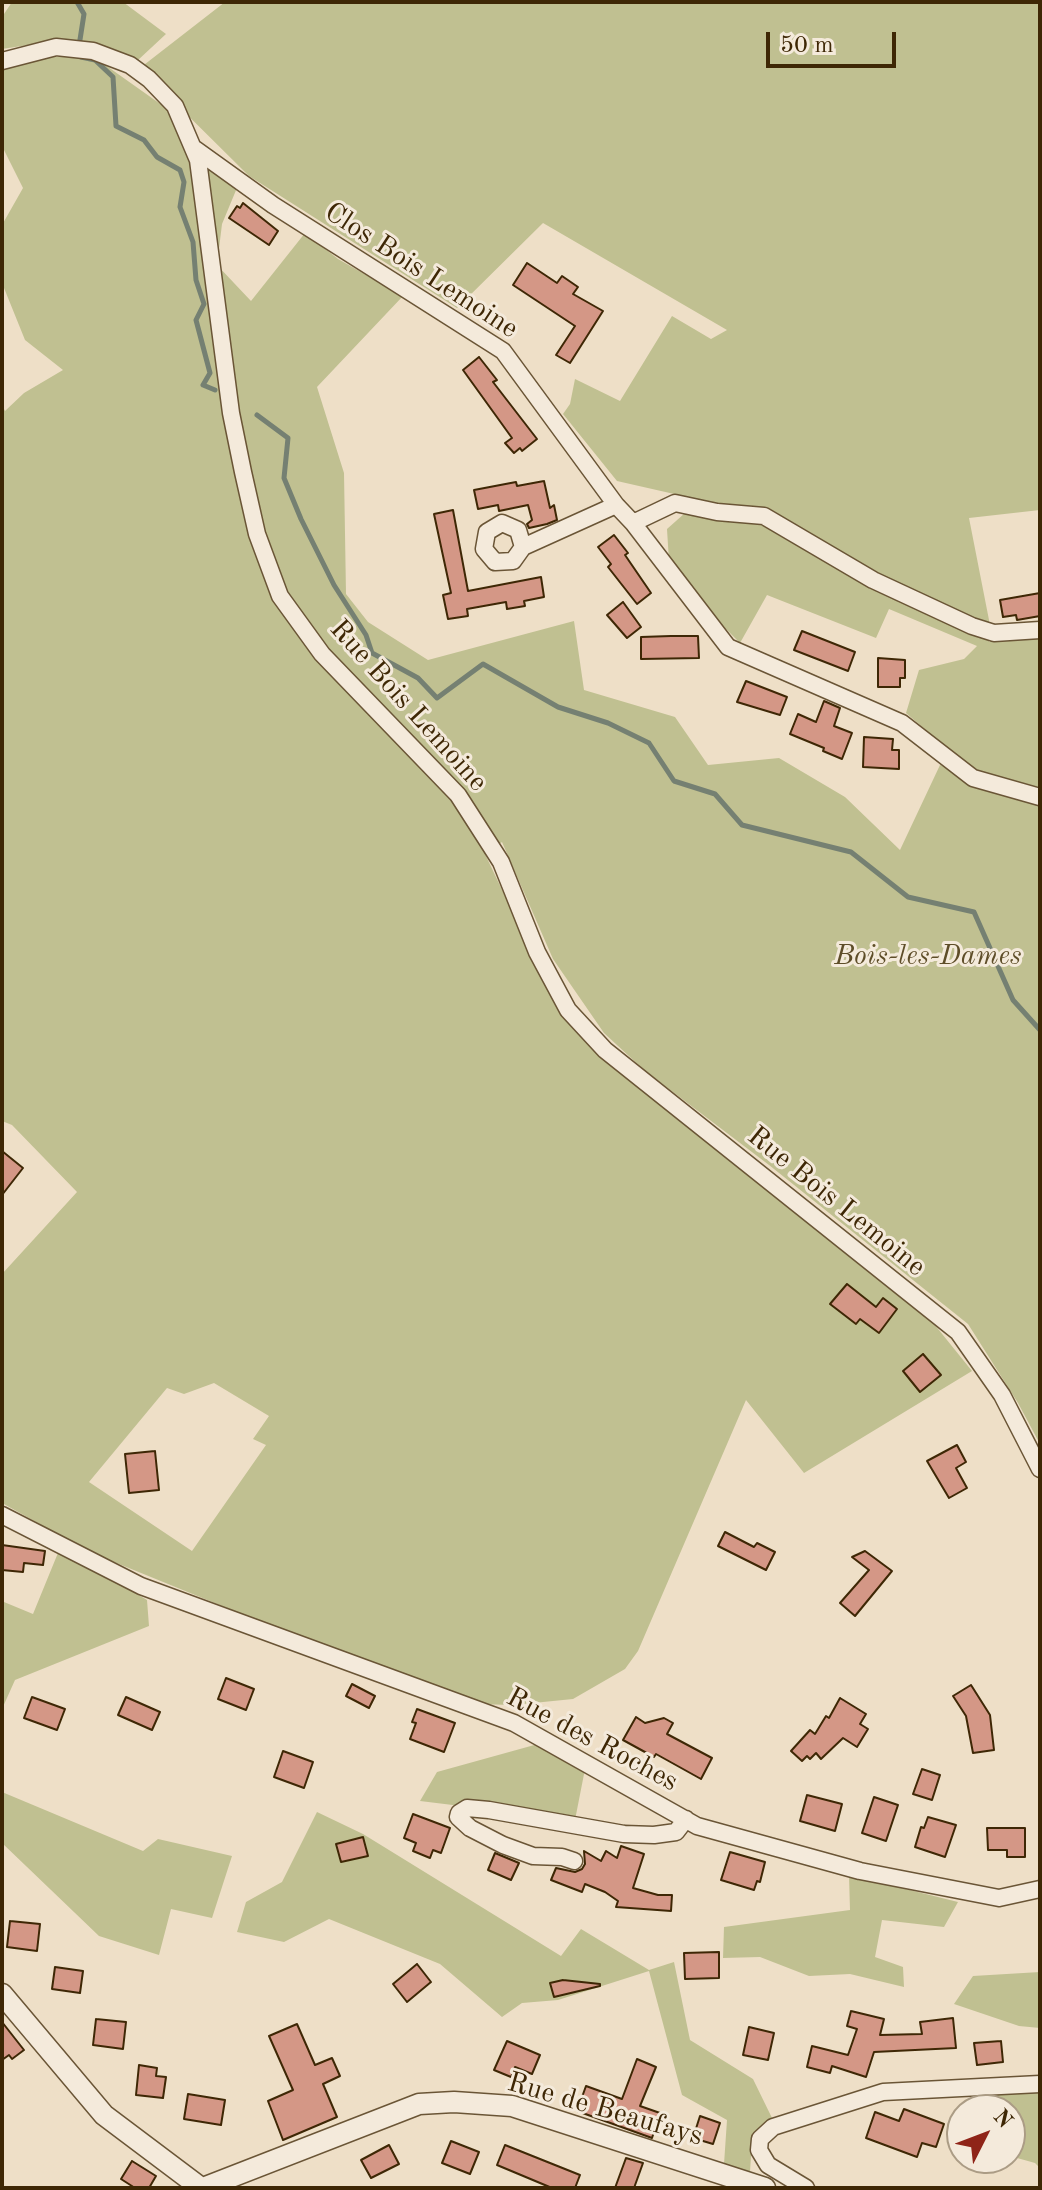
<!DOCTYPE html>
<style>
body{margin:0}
#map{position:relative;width:1042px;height:2190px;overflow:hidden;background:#eedfc7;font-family:"Old Standard TT",serif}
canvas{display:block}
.frame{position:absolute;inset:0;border:4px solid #3e2705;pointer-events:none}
.north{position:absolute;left:946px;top:2094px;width:80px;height:80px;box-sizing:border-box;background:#f4eadb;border:2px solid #ab9c85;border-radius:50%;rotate:48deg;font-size:22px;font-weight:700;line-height:32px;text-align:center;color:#3e2705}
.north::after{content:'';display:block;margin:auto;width:28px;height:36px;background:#8f2418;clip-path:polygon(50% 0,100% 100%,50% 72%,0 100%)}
.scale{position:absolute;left:766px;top:32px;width:130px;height:36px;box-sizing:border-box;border:4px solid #3e2705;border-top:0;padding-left:10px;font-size:24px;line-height:28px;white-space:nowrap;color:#3e2705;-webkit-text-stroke:6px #f4eadb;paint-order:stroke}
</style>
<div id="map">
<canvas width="1042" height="2190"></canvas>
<div class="frame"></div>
<div class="north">N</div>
<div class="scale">50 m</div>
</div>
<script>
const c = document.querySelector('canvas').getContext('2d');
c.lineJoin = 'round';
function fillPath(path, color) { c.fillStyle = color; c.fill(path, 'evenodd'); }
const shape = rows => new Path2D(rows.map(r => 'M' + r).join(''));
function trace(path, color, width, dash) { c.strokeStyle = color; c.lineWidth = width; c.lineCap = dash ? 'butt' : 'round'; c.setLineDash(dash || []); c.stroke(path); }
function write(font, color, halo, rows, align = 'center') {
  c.font = font + ' "Old Standard TT",serif'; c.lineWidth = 6; c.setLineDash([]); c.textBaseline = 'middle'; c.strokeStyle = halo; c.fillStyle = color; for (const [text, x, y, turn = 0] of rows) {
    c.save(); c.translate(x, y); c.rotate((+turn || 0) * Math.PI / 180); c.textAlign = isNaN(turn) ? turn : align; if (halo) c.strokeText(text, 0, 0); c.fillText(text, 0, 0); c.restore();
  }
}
fillPath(shape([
 [12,2,123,2,166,34,137,61,61,40,2,49,2,17],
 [225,2,1040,2,1040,510,969,518,989,620,989,642,1040,638,1040,789,970,768,906,713,919,670,964,659,977,646,889,609,876,638,767,595,740,643,716,619,669,561,667,529,685,513,705,501,617,481,563,414,570,404,575,379,620,401,672,316,711,339,727,330,543,223,457,308,249,176,140,68],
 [48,57,94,57,166,108,239,183,222,224,217,265,251,301,305,233,338,259,403,296,317,387,344,473,346,594,368,622,428,660,574,621,584,690,675,717,708,765,779,758,845,797,900,850,940,765,1040,797,1040,1444,1018,1403,968,1324,769,1165,644,1070,604,1033,553,959,502,842,485,854,560,1012,592,1049,926,1314,972,1371,804,1473,746,1400,638,1651,625,1669,573,1699,513,1705,475,1704,281,1630,92,1553,2,1503,2,1274,77,1192,12,1125,2,1121,2,405,5,411,24,393,63,370,25,340,2,283,2,225,23,188,2,146,2,69],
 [214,1383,269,1416,253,1439,266,1445,192,1551,89,1482,167,1388,184,1394],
 [60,1548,147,1600,149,1626,15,1680,2,1709,2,1595,4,1602,33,1614],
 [538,1744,585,1769,575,1820,420,1801,437,1772],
 [2,1792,143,1851,158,1839,232,1856,212,1918,171,1909,159,1955,99,1936,2,1843],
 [317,1812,363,1834,561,1956,581,1929,649,1970,674,1962,690,2040,753,2079,772,2118,752,2140,750,2172,724,2164,727,2120,682,2095,649,1971,558,2000,522,2003,502,2017,440,1964,329,1919,284,1942,237,1932,246,1902,282,1882],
 [849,1875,958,1902,944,1927,882,1920,875,1957,903,1967,904,1987,850,1974,809,1976,760,1957,723,1958,724,1927,850,1910],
 [1040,1972,1040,2028,1019,2026,954,2004,973,1976],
 [1040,2092,1040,2168,1035,2163,1010,2156,1010,2110,973,2110,980,2093]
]), '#c0c091');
trace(shape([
 [77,2,84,14,79,46],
 [81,57,95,60,113,77,116,126,144,140,157,157,180,170,184,182,180,207,193,242,196,280,204,304,196,320,210,373,203,385,215,390],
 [257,415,288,438,284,478,301,519,334,585,366,635,372,653,418,678,437,698,483,664,558,707,608,723,649,743,674,781,715,794,742,825,851,852,908,897,974,912,1013,1000,1040,1030]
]), '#758072', 5);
const building = shape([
 [243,203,278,231,269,245,229,218,237,206,240,208,243,203],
 [527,263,557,283,562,276,578,287,573,294,603,311,570,363,556,355,575,326,513,285,527,263],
 [479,357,497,380,493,382,537,439,522,451,520,448,514,453,505,443,512,438,463,370,479,357],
 [544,481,550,508,554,505,557,520,547,524,529,528,527,524,532,520,528,505,499,511,498,505,478,509,474,490,516,482,517,486,544,481],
 [453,510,468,591,541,577,544,597,524,601,525,606,507,609,506,602,467,609,468,616,448,619,443,595,451,593,434,514,453,510],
 [614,535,628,553,625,555,651,593,637,604,608,567,611,564,598,547,614,535],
 [1040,593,1040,616,1017,620,1016,615,1003,617,1000,600,1040,593],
 [623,602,641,627,627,638,607,615,623,602],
 [802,631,855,652,848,671,794,650,802,631],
 [671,636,698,636,699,658,641,659,641,637,671,636],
 [878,658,905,660,905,678,900,678,900,687,878,687,878,658],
 [746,681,787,697,780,715,737,702,746,681],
 [824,701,840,708,834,726,852,733,842,759,823,751,824,748,790,734,798,714,816,722,824,701],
 [864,737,893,739,892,750,899,750,899,769,863,767,864,737],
 [2,1151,23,1168,2,1195,2,1151],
 [847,1284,876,1307,883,1298,897,1309,879,1333,860,1319,856,1324,830,1304,847,1284],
 [923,1354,941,1375,920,1392,903,1371,923,1354],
 [957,1445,966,1462,956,1468,967,1488,949,1498,927,1461,957,1445],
 [155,1451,159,1490,129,1493,125,1454,155,1451],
 [725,1532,754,1547,757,1543,775,1552,766,1570,718,1546,725,1532],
 [2,1545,45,1551,43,1565,24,1563,23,1572,2,1570,2,1545],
 [865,1551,892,1571,855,1616,840,1603,869,1570,852,1557,865,1551],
 [226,1678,254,1689,246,1710,218,1699,226,1678],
 [352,1684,375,1696,369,1708,346,1696,352,1684],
 [971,1685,990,1715,994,1750,973,1753,966,1716,953,1696,971,1685],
 [32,1697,65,1709,57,1730,24,1718,32,1697],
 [126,1697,160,1712,152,1730,118,1715,126,1697],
 [840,1698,866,1714,860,1724,868,1729,857,1747,843,1738,821,1759,816,1753,810,1759,807,1756,802,1761,791,1751,810,1730,815,1734,826,1716,829,1718,840,1698],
 [417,1709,455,1723,444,1752,410,1739,416,1723,412,1722,417,1709],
 [636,1717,645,1723,664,1718,673,1723,667,1734,712,1758,701,1779,656,1754,654,1757,623,1740,636,1717],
 [283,1751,313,1762,304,1788,274,1777,283,1751],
 [922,1769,940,1775,932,1800,913,1794,922,1769],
 [807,1795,842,1804,835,1831,800,1821,807,1795],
 [874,1797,898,1805,886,1841,862,1833,874,1797],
 [413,1814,450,1828,441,1853,433,1850,430,1858,413,1851,416,1843,404,1838,413,1814],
 [928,1817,956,1825,945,1857,915,1847,921,1827,924,1828,928,1817],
 [987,1828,1025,1828,1025,1857,1007,1857,1007,1850,988,1850,987,1828],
 [363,1837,368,1856,341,1862,336,1844,363,1837],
 [621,1846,644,1854,633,1888,658,1895,672,1895,671,1911,616,1907,618,1901,605,1892,585,1884,582,1892,551,1880,556,1868,575,1872,582,1869,585,1864,584,1851,601,1861,606,1851,617,1858,621,1846],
 [730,1852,765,1862,760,1882,757,1881,754,1890,721,1880,730,1852],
 [495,1853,519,1863,511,1880,488,1870,495,1853],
 [10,1921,40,1924,37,1951,7,1947,10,1921],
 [719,1952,719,1978,685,1979,684,1953,719,1952],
 [417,1964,431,1982,407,2002,393,1984,417,1964],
 [55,1967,83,1971,80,1993,52,1989,55,1967],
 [563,1980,600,1984,600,1986,554,1997,550,1983,563,1980],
 [851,2011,884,2019,880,2035,922,2034,920,2022,953,2018,956,2048,874,2052,866,2077,832,2066,830,2073,807,2067,812,2046,848,2055,857,2029,847,2026,851,2011],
 [96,2019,126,2022,123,2049,93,2045,96,2019],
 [2,2022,24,2050,12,2059,9,2055,2,2060,2,2022],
 [297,2024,315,2065,332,2058,340,2076,323,2084,337,2117,283,2140,268,2101,293,2090,269,2036,297,2024],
 [749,2027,774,2033,768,2060,743,2055,749,2027],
 [507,2041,540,2055,532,2074,515,2067,511,2077,494,2070,507,2041],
 [1001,2041,1003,2062,977,2065,974,2043,1001,2041],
 [637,2059,656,2067,640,2106,660,2113,652,2138,577,2111,586,2086,622,2099,637,2059],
 [139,2065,157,2068,156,2076,166,2077,163,2098,136,2095,139,2065],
 [188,2094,225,2100,221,2125,184,2119,188,2094],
 [904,2109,944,2124,936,2147,922,2143,917,2157,866,2138,875,2112,899,2121,904,2109],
 [700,2116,720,2123,713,2144,693,2138,700,2116],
 [451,2141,479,2152,470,2174,442,2163,451,2141],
 [389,2145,399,2164,371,2178,361,2160,389,2145],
 [505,2145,580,2175,575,2188,552,2188,497,2165,505,2145],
 [626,2158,643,2163,634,2188,615,2188,626,2158],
 [132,2161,156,2176,149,2188,135,2188,121,2179,132,2161]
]);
fillPath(building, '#d49786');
trace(building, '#3e2705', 2);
const minor = shape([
 [2,61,56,47,93,51,130,65,149,79,175,106,198,160,231,413,243,472,257,534,280,596,322,654,458,795,501,862,537,952,568,1010,605,1050,958,1332,1002,1395,1040,1469],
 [195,149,273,205,503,351,616,505,633,523,728,647,902,723,973,778,1040,797],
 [633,523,675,503,717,512,764,516,873,580,972,626,994,633,1040,630],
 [523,547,518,530,502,523,487,532,484,549,495,562,513,561,523,547,616,505],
 [2,1515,141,1586,514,1723,697,1826,860,1871,999,1898,1040,1889],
 [574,1861,562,1857,533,1856,503,1845,470,1828,458,1817,459,1813,467,1808,489,1810,624,1834,654,1835,676,1832,686,1819],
 [806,2188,768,2165,759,2150,760,2139,773,2127,883,2092,1040,2084]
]);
const tertiary = shape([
 [2,1994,104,2115,201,2188],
 [203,2188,419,2104,454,2102,512,2106,765,2188]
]);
trace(minor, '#6a5536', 19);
trace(tertiary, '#6a5536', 23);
trace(minor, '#f4eadb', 16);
trace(tertiary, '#f4eadb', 20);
write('28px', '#3e2705', '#f4eadb', [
 ["Clos Bois Lemoine",421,271,33],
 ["Rue Bois Lemoine",408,706,48],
 ["Rue Bois Lemoine",836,1202,39],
 ["Rue des Roches",592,1740,28],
 ["Rue de Beaufays",605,2110,16]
]);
write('italic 28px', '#5e4d28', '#f4eadb', [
 ["Bois-les-Dames",928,957]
]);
</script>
